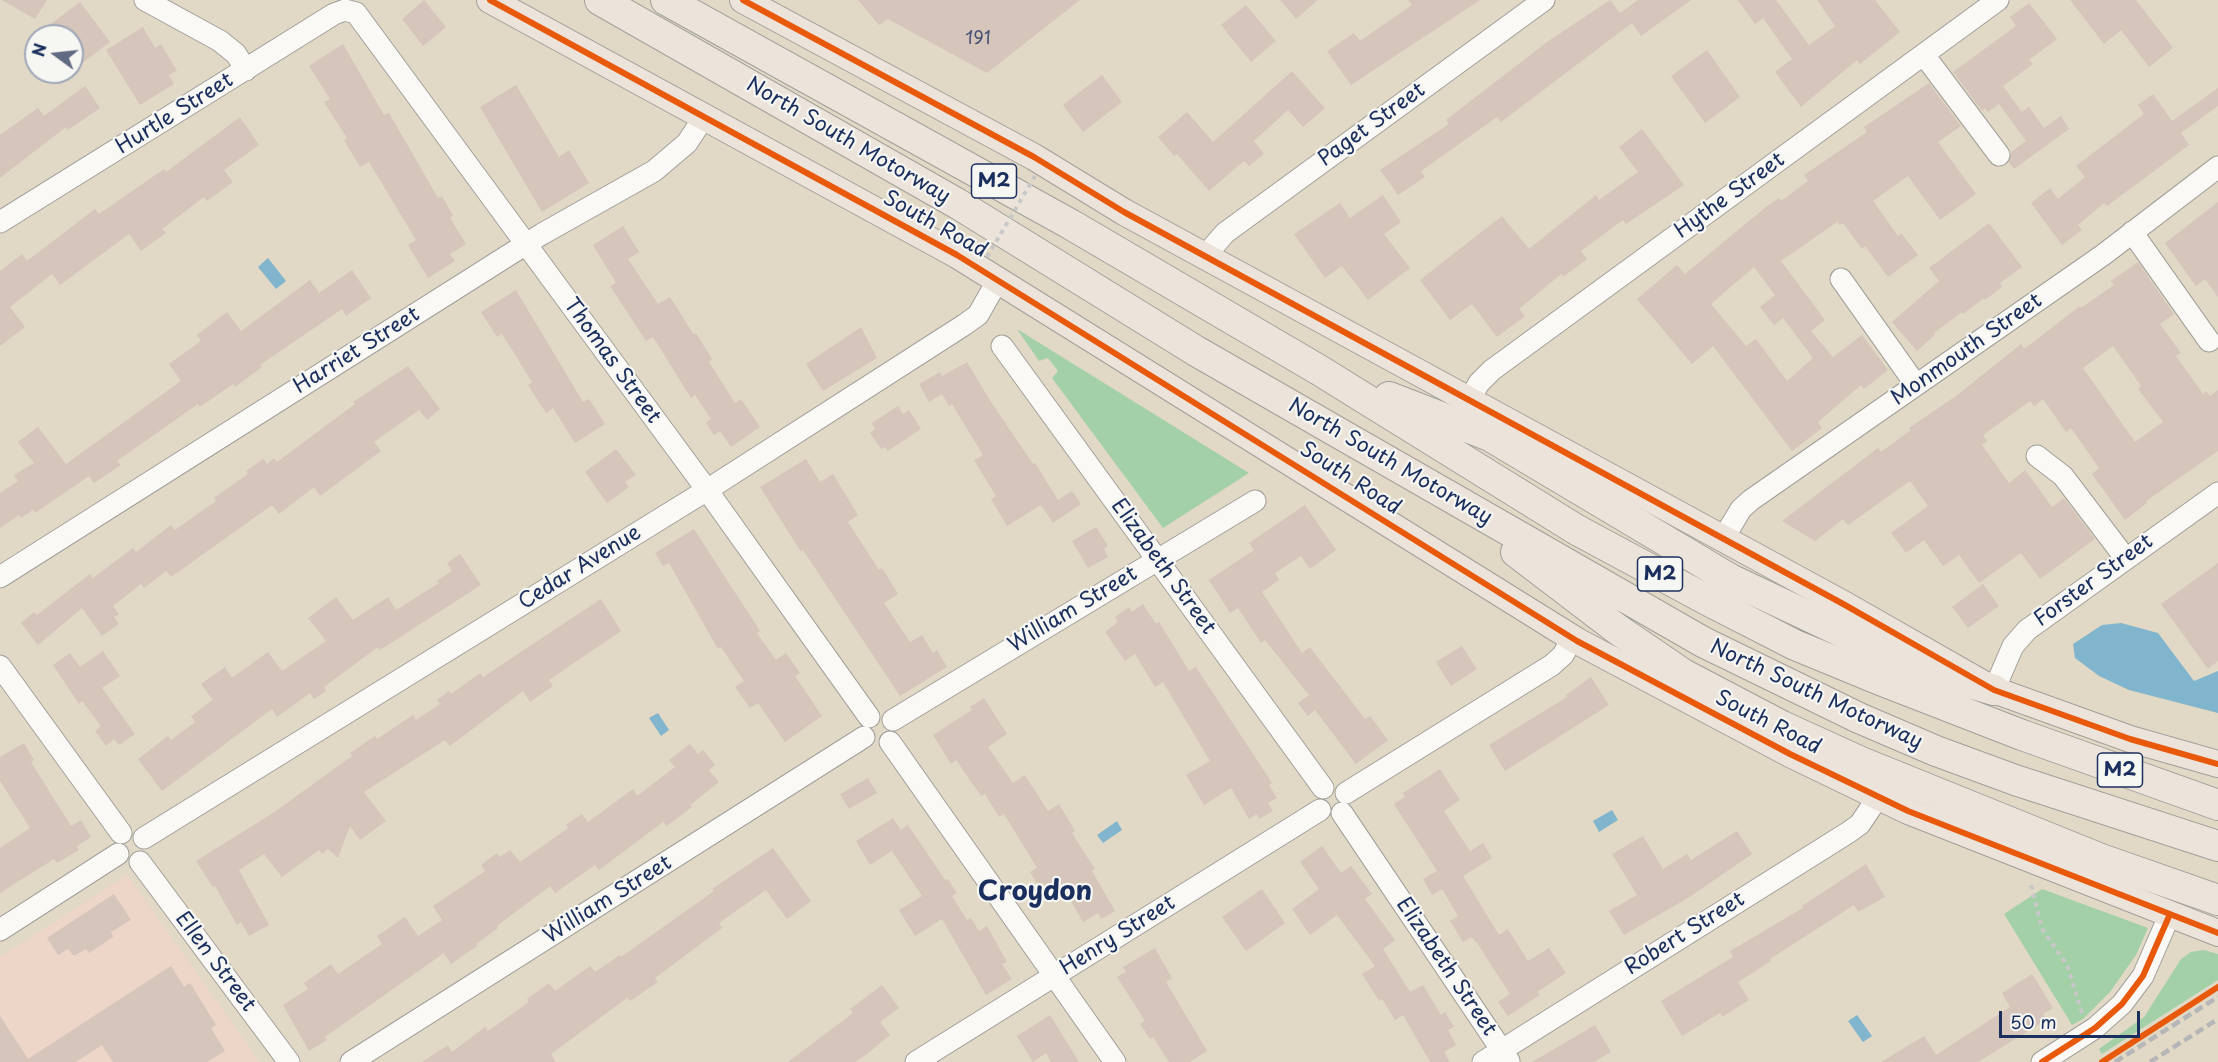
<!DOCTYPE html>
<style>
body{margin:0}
#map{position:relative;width:2218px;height:1062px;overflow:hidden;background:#e1d9c6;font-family:"Playpen Sans",sans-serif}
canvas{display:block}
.north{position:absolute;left:24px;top:24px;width:60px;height:60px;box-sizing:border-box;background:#f6f6f2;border:2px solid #9ea6b7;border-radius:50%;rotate:285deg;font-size:16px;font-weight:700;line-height:24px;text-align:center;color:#1b2f5e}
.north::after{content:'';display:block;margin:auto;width:21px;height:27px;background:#606a82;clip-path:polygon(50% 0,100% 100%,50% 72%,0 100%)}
.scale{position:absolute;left:1999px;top:1011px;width:141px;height:27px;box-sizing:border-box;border:3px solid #1b2f5e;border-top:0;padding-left:8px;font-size:18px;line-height:21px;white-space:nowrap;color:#1b2f5e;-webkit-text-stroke:4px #f6f6f2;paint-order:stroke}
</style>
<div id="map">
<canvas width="2218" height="1062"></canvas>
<div class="north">N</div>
<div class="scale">50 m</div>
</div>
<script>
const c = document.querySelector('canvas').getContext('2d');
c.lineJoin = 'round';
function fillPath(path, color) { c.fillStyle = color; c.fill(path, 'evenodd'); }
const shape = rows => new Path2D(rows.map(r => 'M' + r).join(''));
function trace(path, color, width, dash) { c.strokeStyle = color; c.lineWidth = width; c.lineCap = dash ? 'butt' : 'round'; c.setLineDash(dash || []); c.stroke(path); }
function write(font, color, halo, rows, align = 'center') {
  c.font = font + ' "Playpen Sans",sans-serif'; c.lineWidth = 4.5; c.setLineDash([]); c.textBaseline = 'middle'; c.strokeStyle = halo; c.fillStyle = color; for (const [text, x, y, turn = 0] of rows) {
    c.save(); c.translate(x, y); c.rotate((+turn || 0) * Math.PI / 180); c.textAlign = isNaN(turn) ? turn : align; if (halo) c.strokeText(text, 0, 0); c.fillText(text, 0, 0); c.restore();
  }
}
fillPath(shape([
 [127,875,260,1062,0,1062,0,957]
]), '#edd5c8');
fillPath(shape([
 [1017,329,1249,473,1163,528,1052,378,1058,371,1048,358,1039,361],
 [2042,889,2148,928,2136,955,2110,992,2083,1019,2072,1025,2004,914],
 [2204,950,2218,954,2218,980,2102,1054,2099,1049,2144,1017,2181,959,2191,952]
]), '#a4d0a7');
fillPath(shape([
 [268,258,286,281,276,289,258,267],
 [2121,623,2158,633,2194,681,2218,671,2218,713,2129,690,2099,676,2075,658,2073,644,2102,625],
 [658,713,669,730,661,736,649,718],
 [1612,810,1618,820,1599,832,1593,821],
 [1117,821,1122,830,1103,843,1097,835],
 [1857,1015,1872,1036,1863,1042,1848,1021]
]), '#80b5cd');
fillPath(shape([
 [2,0,47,0,35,19],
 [424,0,446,27,423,46,402,19],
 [858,0,1080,0,987,73,888,19,879,25],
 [1280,0,1318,0,1296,19],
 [1408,0,1480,0,1351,85,1327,51,1354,33,1360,41,1412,5],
 [1610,0,1620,13,1638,0,1691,0,1641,36,1632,23,1501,122,1497,117,1421,171,1425,177,1398,195,1380,170,1449,124,1446,120,1547,42],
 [1738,0,1776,0,1809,45,1835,26,1817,0,1875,0,1900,32,1860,64,1857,60,1801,107,1775,72,1792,59,1763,18,1755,24],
 [2070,0,2136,0,2173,48,2149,67,2121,30,2104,44],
 [80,2,110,42,72,71,72,36,35,36],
 [2029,3,2057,39,2029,60,2033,64,2003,86,2022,112,2029,107,2044,128,2061,116,2069,129,2014,169,2009,162,2011,152,2026,141,1999,104,1988,112,1985,108,1982,111,1953,72,2016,26,2010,17],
 [1246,5,1276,41,1251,62,1221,25],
 [143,27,155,48,161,44,177,71,169,75,174,84,140,105,106,50],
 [343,44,384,115,389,113,438,198,442,196,453,216,450,218,466,244,450,254,455,261,428,278,408,245,416,240,369,162,360,167,344,140,347,138,324,102,330,99,309,66],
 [1707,50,1740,97,1705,123,1671,76],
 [1292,71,1325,108,1303,127,1288,110,1254,141,1264,154,1249,166,1244,161,1209,191,1177,154,1174,156,1158,137,1187,112,1213,142],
 [1102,75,1122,102,1083,132,1063,105],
 [1929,83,1961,126,1938,142,1976,194,1940,220,1908,176,1873,201,1898,236,1901,233,1918,255,1888,277,1865,246,1862,249,1843,223,1840,225,1837,222,1781,261,1825,320,1811,331,1833,357,1862,335,1888,370,1864,389,1861,385,1818,422,1822,428,1792,451,1713,346,1692,364,1637,299,1677,265,1685,274,1766,207,1779,198,1781,201,1808,181,1804,175,1867,132,1864,127],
 [1754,267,1775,295,1760,307,1774,325,1783,318,1813,358,1787,381,1756,339,1746,346,1711,304],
 [516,85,559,157,569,150,589,183,542,212,480,107],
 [85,86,100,108,68,130,66,127,0,178,0,135,38,108,44,116],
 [2218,88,2218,106,2181,133,2189,145,2107,206,2104,203,2078,225,2082,230,2062,245,2031,203,2050,188,2058,199,2085,177,2076,166,2144,114,2138,105,2153,94,2172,121],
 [240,117,259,145,224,170,233,182,207,201,204,197,162,229,166,233,141,251,129,234,60,285,52,274,10,307,25,327,0,346,0,271,22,254,27,261,95,209,99,214,164,169,166,172],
 [1642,129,1684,185,1626,224,1623,220,1581,251,1587,259,1563,277,1561,274,1519,309,1525,316,1497,337,1472,304,1450,320,1420,280,1502,216,1529,249,1596,195,1599,200,1638,172,1619,147],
 [1383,195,1401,222,1384,234,1410,268,1368,300,1342,266,1325,278,1294,234,1340,203,1350,218],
 [2218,202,2218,297,2205,279,2196,286,2165,243],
 [1989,223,2022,267,2000,283,2002,287,1985,300,1984,298,1963,314,1962,312,1934,333,1935,335,1917,351,1892,322,1939,281,1929,268],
 [623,226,639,252,628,259,658,304,670,297,694,335,696,333,712,359,709,362,735,403,741,399,760,427,731,447,720,431,714,435,706,423,711,419,695,395,691,398,653,337,646,341,610,286,616,283,593,245],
 [2138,262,2174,314,2160,324,2181,353,2176,356,2203,394,2206,391,2210,396,2218,390,2218,451,2146,501,2147,503,2125,520,2092,474,2099,468,2071,428,2066,432,2043,399,2034,406,2030,401,1983,435,1987,441,1982,445,2009,483,2025,470,2052,507,2064,498,2095,539,2040,579,2021,553,1979,583,1959,555,1943,566,1924,540,1906,553,1891,533,1928,506,1910,481,1848,525,1843,519,1815,541,1782,521,1878,448,1881,452,1911,430,1909,428,1956,396,2021,344,2024,349,2080,306,2081,308,2114,285,2111,281],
 [2113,346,2141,386,2138,389,2163,422,2135,442,2083,368],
 [352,270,371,298,346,316,342,309,260,365,262,367,235,387,233,384,200,407,198,404,117,461,121,465,94,483,89,476,35,513,33,510,21,518,19,515,0,528,0,493,18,481,14,475,34,463,18,442,38,427,66,464,181,381,169,364,201,341,197,335,227,312,241,331,310,280,319,293],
 [516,290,583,402,589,399,605,424,575,443,553,408,546,413,528,385,532,382,502,334,497,337,481,312],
 [861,327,877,358,823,391,806,364],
 [967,362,991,402,1033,464,1035,463,1058,500,1072,491,1081,504,1053,523,1041,505,1007,526,991,499,996,496,974,460,983,455,952,404,949,406,942,394,929,402,919,384,940,372,942,376],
 [408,366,440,409,427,420,419,410,374,442,381,451,320,496,314,487,279,514,272,505,171,577,166,571,144,588,141,584,113,606,119,614,114,617,119,624,102,636,82,608,38,645,21,623,34,612,37,615,90,574,93,578,133,548,136,552,171,525,175,530,216,501,214,498,248,474,246,471,263,459,267,464,274,458,277,462,355,404,353,402],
 [898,406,903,414,909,410,921,429,888,451,885,447,881,449,870,433,875,429,872,423],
 [616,449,636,475,625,482,629,487,607,503,585,472],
 [806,459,820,482,833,474,858,515,848,522,879,570,882,568,898,594,884,603,910,642,922,635,933,653,937,650,947,667,900,696,803,550,801,552,760,487],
 [1305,505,1336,550,1310,569,1301,556,1275,573,1279,580,1262,592,1302,653,1310,647,1365,719,1370,716,1388,740,1356,764,1315,710,1308,716,1298,703,1309,695,1265,640,1261,643,1238,608,1230,613,1209,580,1254,550,1249,543],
 [1096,527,1108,546,1104,549,1108,557,1088,568,1072,541],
 [694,529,760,631,757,633,776,660,786,653,800,673,795,676,822,716,785,742,758,703,750,708,735,687,744,681,721,647,718,649,669,563,663,566,655,553],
 [460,554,481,585,380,650,378,647,324,687,326,691,314,699,310,693,277,717,272,709,162,791,138,759,168,736,171,740,195,722,191,716,213,700,201,684,225,667,232,678,268,652,282,671,326,641,308,618,336,597,353,620,388,597,396,610,439,583,437,581,452,571,447,563],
 [2218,563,2218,661,2208,669,2161,604],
 [1983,584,1999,606,1968,628,1952,607],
 [601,599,621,631,549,680,553,686,530,702,523,691,450,746,445,740,364,792,386,821,360,840,350,826,338,858,328,849,322,854,319,850,282,877,264,854,239,870,269,925,249,936,241,922,237,925,215,886,213,887,196,861,273,813,352,756,350,753,375,736,377,739,413,715,416,720,440,704,437,700,449,691,451,694,480,673,483,677],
 [1143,604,1156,624,1159,622,1189,671,1196,667,1272,783,1269,785,1277,798,1268,803,1273,811,1259,819,1257,814,1249,819,1231,788,1204,805,1186,775,1210,761,1163,682,1155,687,1135,654,1125,661,1105,632,1118,622,1115,617,1129,607,1132,612],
 [1462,646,1477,669,1451,686,1436,662],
 [103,651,120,676,102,688,135,734,119,745,114,739,106,746,95,731,101,726,82,701,79,704,53,665,70,653,80,667],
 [1591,677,1609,705,1505,771,1489,745,1567,697,1566,695],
 [984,698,1007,734,988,747,1013,783,1025,775,1048,811,1059,804,1075,831,1072,833,1095,869,1092,871,1115,911,1101,919,1098,913,1083,922,1064,889,1047,900,1030,872,1037,868,1004,814,999,817,985,794,981,796,956,760,951,764,933,735,972,710,970,707],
 [24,743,34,760,31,762,71,826,81,820,91,837,77,846,79,850,57,863,54,859,0,893,0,848,30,828,0,781,0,757],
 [690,744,698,754,703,750,715,765,709,770,719,782,690,805,692,807,667,826,663,822,599,870,595,865,555,893,550,886,497,926,498,928,476,944,477,946,451,964,444,953,325,1037,327,1040,309,1051,283,1005,308,989,304,983,331,964,338,974,382,944,377,936,405,917,418,936,442,920,433,906,485,871,481,865,497,853,500,857,510,850,520,862,568,828,566,825,582,814,588,822,633,789,637,796,675,767,669,760],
 [1440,769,1460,800,1444,811,1470,851,1483,843,1492,858,1463,876,1499,935,1508,929,1528,961,1549,948,1566,973,1537,992,1540,995,1508,1016,1498,1002,1510,994,1477,943,1471,937,1463,942,1450,921,1458,916,1442,889,1432,895,1423,879,1437,871,1394,804,1405,797,1403,793],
 [868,778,877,793,849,809,840,794],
 [893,818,901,830,908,825,945,880,948,879,957,893,952,896,967,920,971,918,979,931,987,926,1007,962,1002,964,1012,979,986,995,942,919,915,936,899,910,922,896,892,851,870,865,856,841],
 [1737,831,1752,854,1688,898,1624,935,1609,911,1637,895,1612,854,1643,836,1663,869,1687,854,1691,860],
 [1322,846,1341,873,1351,866,1372,894,1365,899,1395,940,1383,949,1410,992,1423,985,1441,1015,1445,1012,1454,1027,1448,1030,1456,1045,1444,1052,1450,1062,1430,1062,1403,1015,1395,1020,1382,999,1379,1001,1362,974,1375,966,1337,915,1310,935,1292,909,1319,889,1300,862],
 [773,848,811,901,787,919,766,890,719,923,722,928,655,978,658,982,630,1001,627,998,551,1054,556,1062,422,1062,448,1045,452,1052,485,1027,488,1031,529,1002,527,999,549,983,555,991,590,966,595,972,620,955,621,957,714,891,712,889],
 [1866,864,1885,897,1858,912,1854,905,1770,959,1771,961,1738,982,1749,1000,1722,1017,1720,1013,1682,1036,1661,1001,1733,957,1730,951,1803,908,1802,906],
 [1262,889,1285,923,1246,951,1222,917],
 [114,894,131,920,111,932,113,937,89,953,86,949,74,956,68,949,58,955,47,938],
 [1155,948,1172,978,1166,982,1207,1051,1190,1062,1169,1062,1153,1037,1150,1039,1140,1024,1145,1021,1117,977,1126,972,1123,967],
 [171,966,184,987,190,983,216,1025,211,1028,225,1051,207,1062,113,1062,102,1045,76,1062,0,1062,0,1016,28,1059],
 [2032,974,2053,1008,2043,1014,2046,1020,1978,1062,1881,1062,1924,1036,1936,1055,2010,1007,2002,993],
 [882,985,899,1008,880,1022,890,1035,867,1054,855,1062,788,1062,853,1013,850,1009],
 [1050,1015,1079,1062,1051,1062,1046,1053,1033,1062,1017,1036],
 [1595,1025,1611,1052,1594,1062,1532,1062]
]), '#d5c5bb');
const minor = shape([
 [145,0,220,41,236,54,246,70],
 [1924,55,1999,155],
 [0,222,334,14,345,10,356,13,707,490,869,717],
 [2132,232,2209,341],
 [1205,256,1225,233,1544,0],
 [1841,279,1916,385],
 [1002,346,1323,788],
 [1469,400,1479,383,1492,370,1998,0],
 [2037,456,2063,476,2126,559],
 [1723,539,1741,509,1751,500,2103,255,2218,167],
 [0,577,542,234,654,171,687,143,704,117],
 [0,666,121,833],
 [1994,690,2013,646,2027,630,2218,493],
 [893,720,1255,501],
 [890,742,1115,1062],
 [1346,793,1552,665,1563,655,1572,639],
 [1342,813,1509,1061],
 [144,838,707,490,964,325,978,315,998,280],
 [140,862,289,1062],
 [0,930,118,854],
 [351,1062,864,737],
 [916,1062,1320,810],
 [1483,1062,1849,832,1860,824,1878,797],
 [2042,1062,2095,1028,2122,1004,2143,976,2170,914]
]);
const major = shape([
 [490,0,957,255,1577,641,1790,754,1908,811,2218,933],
 [743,0,1034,157,1124,212,1845,605,1994,690,2130,739,2218,764]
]);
const highway = shape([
 [600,0,958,204,1196,351,1703,642,1859,718,1936,751,2015,780,2218,846],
 [666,0,1070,224,1319,370,1577,530,1709,601,1795,645,1880,680,2022,735,2218,805],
 [1389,397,1490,436,1730,579,1916,667,1994,690],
 [1516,552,1617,629,1683,674,1782,726,1861,762,2101,859,2218,900]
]);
trace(minor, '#a19f9a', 23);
trace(major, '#a19f9a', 28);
trace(highway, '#a19f9a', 32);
trace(shape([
 [2031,885,2042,929,2067,965,2083,1016]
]), '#c8c8c8', 4, [4.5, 4.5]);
trace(minor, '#faf9f6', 21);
trace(major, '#ece4db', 26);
trace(highway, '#ece4db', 30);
trace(shape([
 [2115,1062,2218,997],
 [2150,1062,2218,1019]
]), '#b5b6b8', 4.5, [9, 4.5]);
trace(shape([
 [987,257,1035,176]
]), '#c8c8c8', 4, [4.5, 4.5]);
trace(shape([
 [490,0,957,255,1577,641,1790,754,1908,811,2218,933],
 [743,0,1034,157,1124,212,1845,605,1994,690,2130,739,2218,764],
 [2042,1062,2095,1028,2122,1004,2143,976,2170,914],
 [2102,1062,2218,987]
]), '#e8590c', 6);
write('18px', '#4a5475', null, [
 ["191",978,39]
]);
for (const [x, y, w] of [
 [994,181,45],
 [1660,574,45],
 [2120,770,45]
]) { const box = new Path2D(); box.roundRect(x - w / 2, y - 17, w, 34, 4.5); c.fillStyle = '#f6f6f2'; c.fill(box); trace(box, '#1b2f5e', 1.5); }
write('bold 20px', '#1b2f5e', null, [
 ["M2",994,181],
 ["M2",1660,574],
 ["M2",2120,770]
]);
write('21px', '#1b2f5e', '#f6f6f2', [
 ["Hurtle Street",175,114,-32],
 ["Paget Street",1372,125,-36],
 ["North South Motorway",848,141,30],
 ["Hythe Street",1730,196,-36],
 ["South Road",935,225,29],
 ["Monmouth Street",1967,350,-35],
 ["Harriet Street",357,351,-32],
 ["Thomas Street",612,361,54],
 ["North South Motorway",1390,462,30],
 ["South Road",1350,479,33],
 ["Elizabeth Street",1163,567,54],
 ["Cedar Avenue",580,568,-32],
 ["Forster Street",2094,581,-36],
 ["William Street",1073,610,-31],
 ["North South Motorway",1816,695,25],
 ["South Road",1768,723,27],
 ["William Street",608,900,-32],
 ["Robert Street",1685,934,-32],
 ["Henry Street",1118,936,-32],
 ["Ellen Street",215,962,53],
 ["Elizabeth Street",1446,967,56]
]);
write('bold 27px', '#1b2f5e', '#f6f6f2', [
 ["Croydon",1035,893]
]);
</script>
